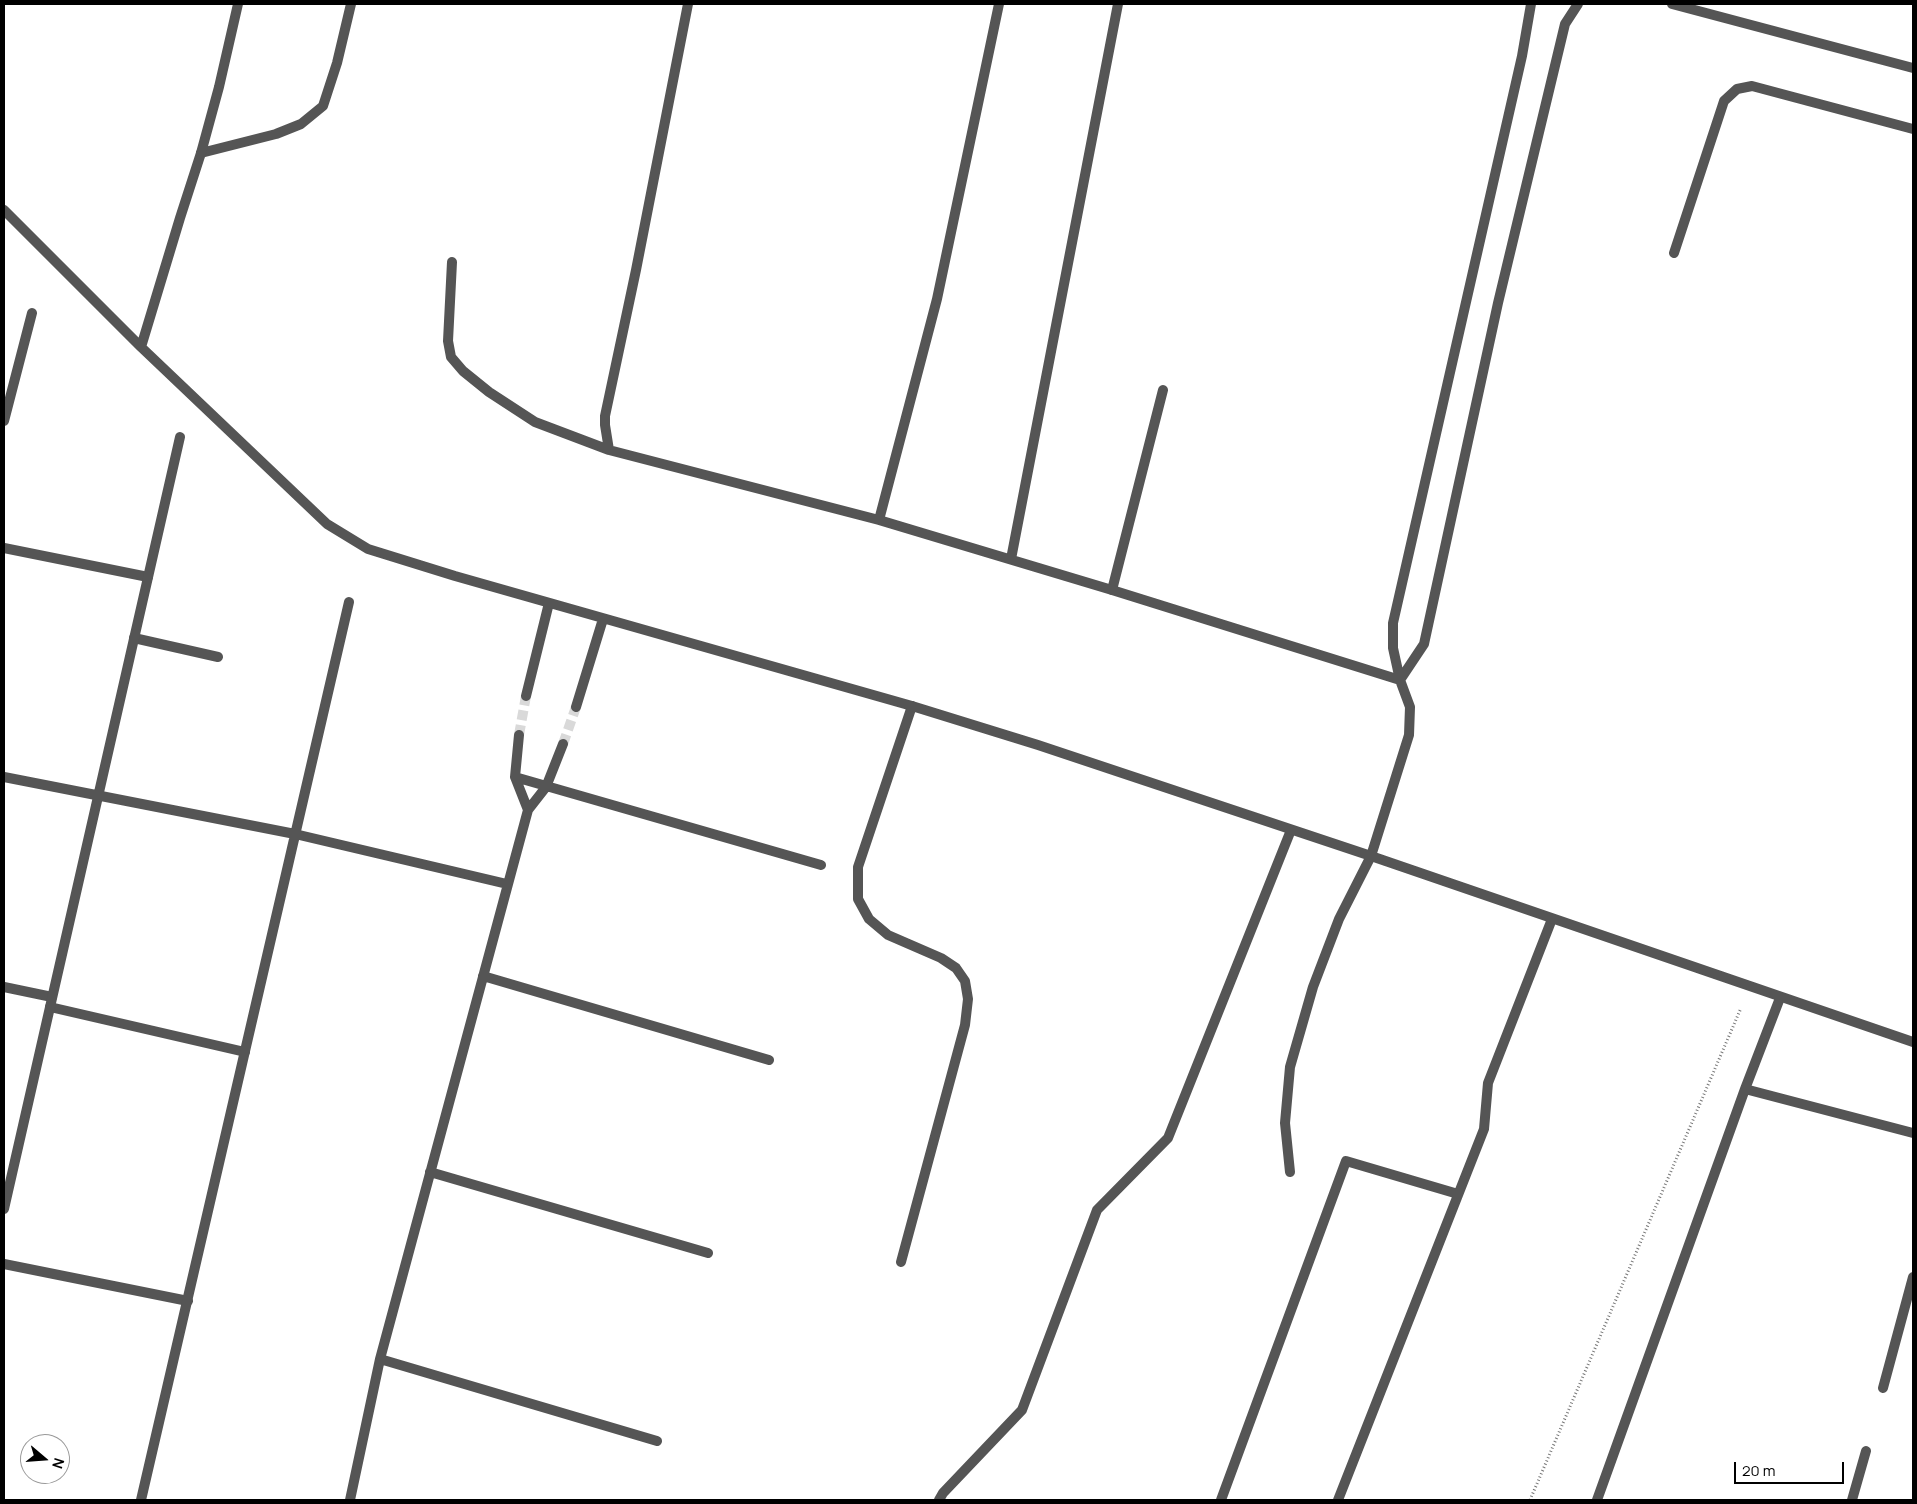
<!DOCTYPE html>
<html>
<head>
<meta charset="utf-8">
<style>
  body { margin:0 }
  #map { position:relative; width:1917px; height:1504px; overflow:hidden; background:#fff; font-family:Manrope,sans-serif }
  canvas { display:block }
  .frame { position:absolute; inset:0; border:5px solid #000; pointer-events:none }
  .north { position:absolute; left:20px; top:1434px; width:50px; height:50px; box-sizing:border-box; background:#fff; border:1px solid #999; border-radius:50%; rotate:108deg; font-size:14px; font-weight:700; line-height:20px; text-align:center; color:#000 }
  .north::after { content:''; display:block; margin:auto; width:18px; height:22px; background:#000; clip-path:polygon(50% 0,100% 100%,50% 72%,0 100%) }
  .scale { position:absolute; left:1734px; top:1462px; width:110px; height:22px; box-sizing:border-box; border:2px solid #000; border-top:0; padding-left:6px; font-size:15px; line-height:18px; white-space:nowrap; color:#000; -webkit-text-stroke:4px #fff; paint-order:stroke }
</style>
</head>
<body>
<div id="map">
<canvas width="1917" height="1504"></canvas>
<div class="frame"></div>
<div class="north">N</div>
<div class="scale">20 m</div>
</div>
<script>
const ctx = document.querySelector('canvas').getContext('2d');
ctx.lineJoin = 'round';
const shape = rows => new Path2D(rows.map(r => 'M' + r).join(''));
function trace(path, color, width, dash) { ctx.strokeStyle = color; ctx.lineWidth = width; ctx.lineCap = dash ? 'butt' : 'round'; ctx.setLineDash(dash || []); ctx.stroke(path); }
const minorTunnel = shape([
  [519,735,526,696],
  [563,744,576,707]
]);
const path = shape([
  [1530,1500,1741,1008]
]);
const service = shape([
  [201,153,276,134,301,124,323,106,337,63,351,4],
  [1674,253,1724,101,1737,89,1752,86,1913,129],
  [4,548,148,577],
  [1112,590,1163,390],
  [134,638,218,657],
  [4,987,52,997],
  [50,1007,245,1052],
  [1745,1089,1913,1133],
  [1290,1172,1285,1123,1290,1067,1313,987,1339,919,1371,856],
  [901,1262,965,1025,968,999,965,981,956,968,941,958,888,935,869,919,858,899,858,867,912,706],
  [4,1264,188,1301],
  [1883,1388,1913,1277],
  [939,1500,943,1493,1022,1410,1097,1210,1168,1138,1291,830],
  [1221,1500,1346,1161,1458,1194],
  [1338,1500,1484,1129,1488,1083,1552,919],
  [1597,1500,1745,1089,1780,998],
  [1852,1500,1866,1451]
]);
const minor = shape([
  [1672,4,1913,68],
  [4,210,141,347,327,524,368,549,455,576,912,706,1038,745,1371,856,1913,1042],
  [452,262,448,341,451,357,463,371,489,392,535,422,609,450,879,520,1112,590,1400,680,1424,644,1498,303,1565,24,1578,4],
  [141,347,180,218,201,153,219,87,238,4],
  [4,421,32,313],
  [609,450,605,425,605,416,636,270,688,4],
  [879,520,937,299,999,4],
  [1011,559,1118,4],
  [526,696,549,603],
  [576,707,603,619],
  [519,735,515,777,528,810,546,787,563,744],
  [4,777,295,834,507,884],
  [515,777,821,865],
  [1371,856,1409,735,1410,707,1400,680,1393,648,1393,623,1522,56,1531,4],
  [483,976,769,1060],
  [430,1172,708,1253],
  [4,1209,180,437],
  [380,1359,657,1441],
  [141,1500,349,602],
  [350,1500,380,1359,528,810]
]);
trace(minorTunnel, '#d9d9d9', 10, [10, 5]);
trace(path, '#777', 3, [1, 2.5]);
trace(service, '#555', 10);
trace(minor, '#555', 10);
</script>
</body>
</html>
